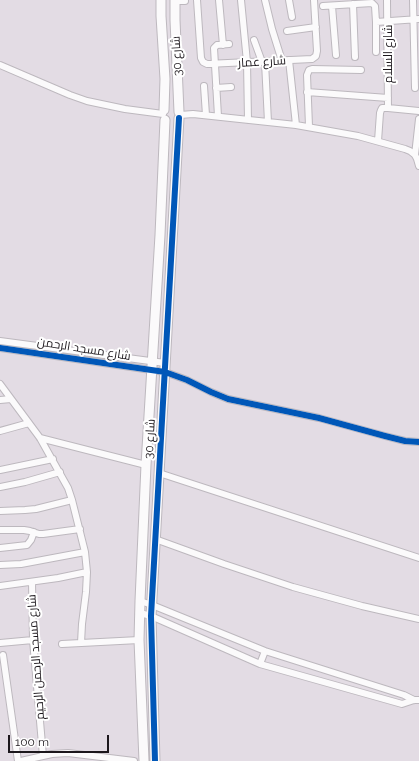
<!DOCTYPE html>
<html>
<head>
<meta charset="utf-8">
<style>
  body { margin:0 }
  #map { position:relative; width:419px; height:761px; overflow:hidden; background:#e3dce4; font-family:Raleway,sans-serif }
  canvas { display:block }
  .scale { position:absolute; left:8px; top:735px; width:101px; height:18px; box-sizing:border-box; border:2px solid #1c171c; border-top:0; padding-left:5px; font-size:12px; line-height:14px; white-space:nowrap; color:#1c171c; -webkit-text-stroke:3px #fff; paint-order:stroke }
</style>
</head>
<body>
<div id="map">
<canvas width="419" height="761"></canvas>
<div class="scale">100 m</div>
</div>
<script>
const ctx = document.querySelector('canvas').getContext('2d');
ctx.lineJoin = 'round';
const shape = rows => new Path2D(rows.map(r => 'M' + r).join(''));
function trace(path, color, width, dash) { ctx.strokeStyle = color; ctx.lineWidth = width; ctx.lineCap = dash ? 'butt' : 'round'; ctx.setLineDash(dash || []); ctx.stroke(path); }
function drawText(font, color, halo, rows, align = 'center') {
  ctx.font = font + ' Raleway,Cairo,sans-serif'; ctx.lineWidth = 4; ctx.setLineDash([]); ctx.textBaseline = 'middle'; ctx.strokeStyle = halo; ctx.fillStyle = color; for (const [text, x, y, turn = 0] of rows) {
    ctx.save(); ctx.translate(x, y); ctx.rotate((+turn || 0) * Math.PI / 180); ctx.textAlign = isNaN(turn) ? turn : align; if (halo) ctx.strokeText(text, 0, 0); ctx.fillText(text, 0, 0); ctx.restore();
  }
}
const street = shape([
  [197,0,201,58,203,62,207,64,312,59,316,56,317,51,314,0],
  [219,0,223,45],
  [241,0,247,62,248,120],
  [265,0,272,29,282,61],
  [289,0,292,17],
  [387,0,388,108],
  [413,0,415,88],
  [175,1,185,1],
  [353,4,355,57],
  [323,6,372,3,375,6,376,22,419,19],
  [332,6,336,55],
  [376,22,376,52],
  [287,31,316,27],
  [254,40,262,62],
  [289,60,296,125],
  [265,62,268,122],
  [0,65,70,95,87,101,125,109,163,114],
  [204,86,206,115],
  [216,88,231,87],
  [307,92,388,98],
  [180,115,193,114,296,125,358,136,405,149,410,151,415,155,417,159,419,166],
  [218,116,214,48,217,45,229,44],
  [309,126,307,75,309,70,312,69,361,70],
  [378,141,380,113,381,110,382,108,388,108,419,111],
  [415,155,419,119],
  [0,341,165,363],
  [0,348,165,372,187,380,211,392,228,399,319,418,385,436,405,441,419,442],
  [0,384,40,438,68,488,72,500,85,552,87,572,86,592,82,624,81,643],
  [0,400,11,399],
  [0,431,29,423],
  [40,438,146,465],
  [0,470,53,459],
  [159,473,419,558],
  [0,487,25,482,60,472],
  [0,511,25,510,36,509,72,500],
  [0,530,24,530,30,531,39,534,43,534,80,529],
  [155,539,224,564,293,587,362,606,419,619],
  [0,548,27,545,31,540,34,532],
  [0,565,21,564,85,552],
  [32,582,33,640,43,756],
  [0,586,58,578,87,572],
  [140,601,152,605,265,651,404,695,414,700],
  [140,613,151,616,260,664,402,704,414,700,419,700],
  [0,643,33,640],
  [62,644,139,640],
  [3,655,18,761],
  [260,664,265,651],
  [21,761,52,754,68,753,134,761]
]);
const secondary = shape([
  [161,0,161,16,165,79,164,110],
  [175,0,175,20,179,112],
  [144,761,139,640,140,601,146,465,160,235,165,120],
  [155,761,151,616,179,118]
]);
const cycleway = shape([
  [0,348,165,372,187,380,211,392,228,399,319,418,385,436,405,441,419,442],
  [155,761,151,616,179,118]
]);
const streetNames = [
  ["شارع السلام",388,54,-90],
  ["شارع 30",177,56,-93],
  ["شارع عمار",262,62,-3],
  ["شارع مسجد الرحمن",84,349,9],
  ["شارع 30",150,439,-87],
  ["شارع مسجد الرحمن الرحيم",36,657,-94]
];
trace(street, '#bdb8be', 8);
trace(secondary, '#bdb8be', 11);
trace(street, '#fbfafb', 6);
trace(secondary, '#fbfafb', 9);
trace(cycleway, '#0057b8', 6);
drawText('12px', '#1c171c', '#fff', streetNames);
</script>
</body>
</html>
